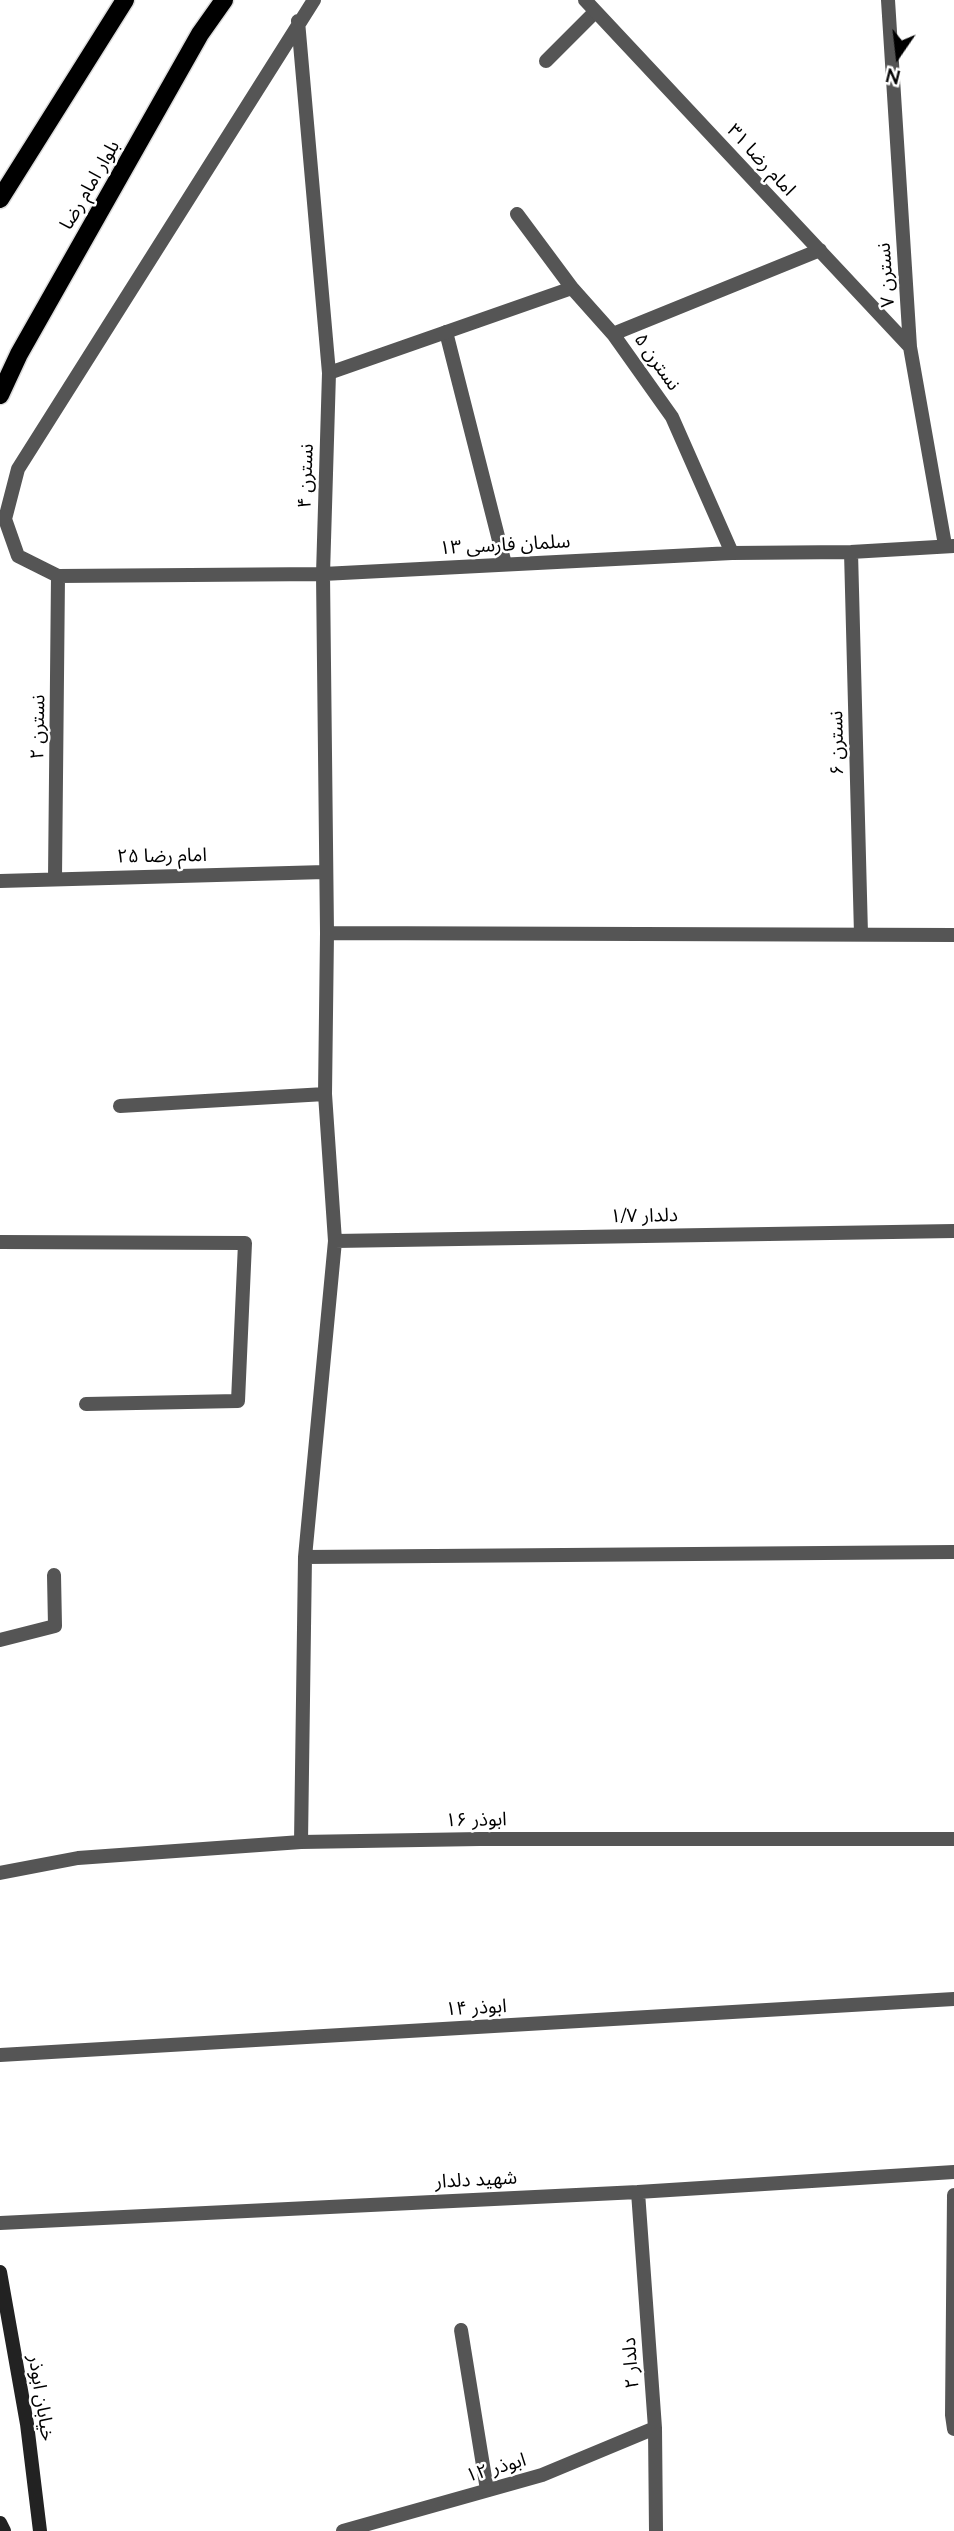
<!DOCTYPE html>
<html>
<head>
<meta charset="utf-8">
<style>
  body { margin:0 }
  #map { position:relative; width:954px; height:2531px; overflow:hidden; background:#fff; font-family:Mulish,sans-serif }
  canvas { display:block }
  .north { position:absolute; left:863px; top:21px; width:70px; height:70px; -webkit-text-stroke:5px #fff; paint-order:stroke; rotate:194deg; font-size:19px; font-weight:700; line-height:28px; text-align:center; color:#000 }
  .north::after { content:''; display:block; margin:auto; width:24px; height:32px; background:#000; clip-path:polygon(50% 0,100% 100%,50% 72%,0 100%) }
</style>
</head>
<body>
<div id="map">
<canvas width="954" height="2531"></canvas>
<div class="north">N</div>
</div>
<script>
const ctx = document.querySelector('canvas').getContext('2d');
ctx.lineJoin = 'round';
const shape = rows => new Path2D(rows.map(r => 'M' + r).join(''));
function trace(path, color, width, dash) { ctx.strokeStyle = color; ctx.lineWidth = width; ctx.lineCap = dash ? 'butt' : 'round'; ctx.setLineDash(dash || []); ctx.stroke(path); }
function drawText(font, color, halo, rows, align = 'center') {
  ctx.font = font + ' Mulish,"Noto Sans Arabic",sans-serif'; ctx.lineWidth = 5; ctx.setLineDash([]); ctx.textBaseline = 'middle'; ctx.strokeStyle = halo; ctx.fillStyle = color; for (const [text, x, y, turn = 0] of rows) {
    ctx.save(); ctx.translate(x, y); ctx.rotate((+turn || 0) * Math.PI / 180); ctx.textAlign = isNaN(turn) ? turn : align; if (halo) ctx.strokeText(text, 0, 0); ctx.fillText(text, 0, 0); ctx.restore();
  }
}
const service = shape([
  [546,61,595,12],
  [446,332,505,564],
  [461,2330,487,2490]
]);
const minor = shape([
  [314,0,18,469,5,519,18,556,58,576,323,574,732,553,851,552,954,546],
  [585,0,910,347],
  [888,0,910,347,945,545],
  [298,21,329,373,323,574,327,933,325,1094,335,1241,305,1557,301,1842],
  [517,214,572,288,613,334,672,417,732,553],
  [613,334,820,250],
  [329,373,572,288],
  [851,552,861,934],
  [55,878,58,576],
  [0,881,325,872],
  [327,933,954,935],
  [120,1106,325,1094],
  [335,1241,954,1231],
  [0,1242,245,1243,238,1401,86,1404],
  [305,1557,954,1552],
  [0,1640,55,1626,54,1575],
  [0,1873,78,1858,301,1842,480,1839,954,1839],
  [0,2055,954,1999],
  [638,2192,655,2428,656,2531],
  [954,2195,952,2415,954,2429],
  [0,2223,638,2192,954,2172],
  [343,2531,542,2475,655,2428]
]);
const secondary = shape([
  [0,2272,27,2424,40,2531],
  [0,2523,4,2531]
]);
const primary = shape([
  [0,199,125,0],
  [0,395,19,354,200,34,224,0]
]);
const streetNames = [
  ["امام رضا ۳۱",761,160,47],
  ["بلوار امام رضا",90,185,-60],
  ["نسترن ۷",886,275,-94],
  ["نسترن ۵",657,362,55],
  ["نسترن ۴",306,476,-88],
  ["۱۳ سلمان فارسی",505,545,-3],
  ["نسترن ۲",38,727,-89],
  ["نسترن ۶",837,743,-91],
  ["امام رضا ۲۵",162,856,-1],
  ["دلدار ۱/۷",644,1216,-1],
  ["ابوذر ۱۶",476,1820,-1],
  ["ابوذر ۱۴",476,2008,-3],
  ["شهید دلدار",476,2180,-3],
  ["دلدار ۲",631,2363,-94],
  ["خیابان ابوذر",41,2398,81],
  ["ابوذر ۱۲",496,2468,-16]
];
trace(primary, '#dbdbdb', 21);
trace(service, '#555', 14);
trace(minor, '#555', 14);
trace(secondary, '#222', 14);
trace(primary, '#000', 18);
drawText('19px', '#000', '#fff', streetNames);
</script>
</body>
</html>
